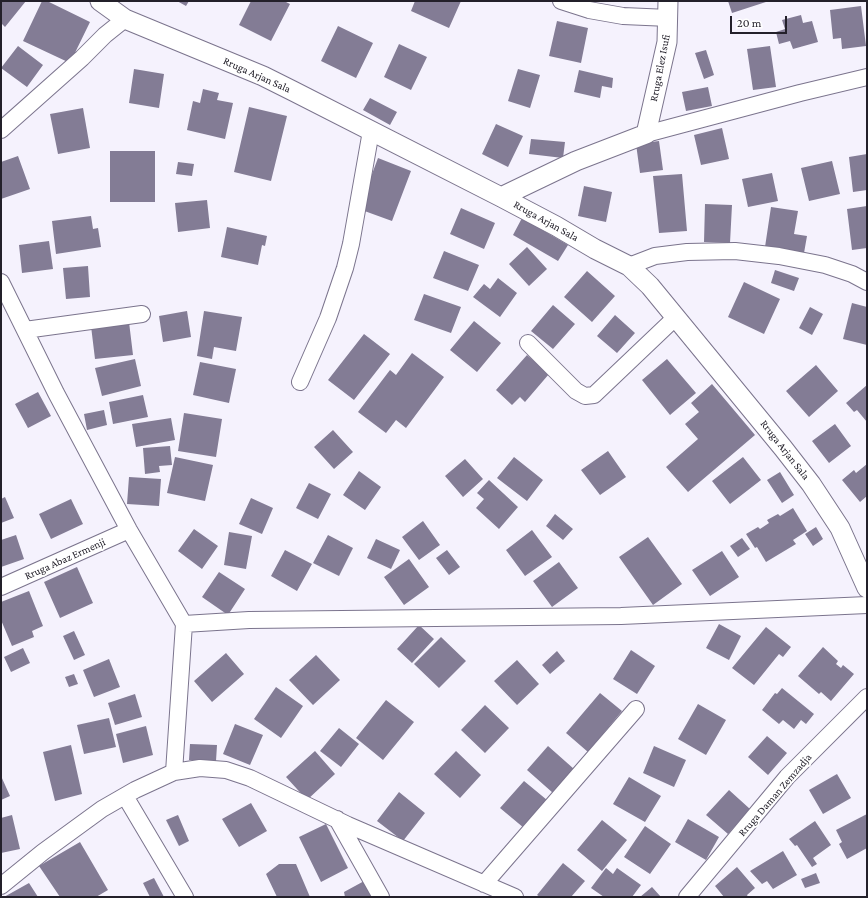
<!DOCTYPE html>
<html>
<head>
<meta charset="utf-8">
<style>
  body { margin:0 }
  #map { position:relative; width:868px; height:898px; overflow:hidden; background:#f5f2fd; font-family:"Crimson Pro",serif }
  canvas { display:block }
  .frame { position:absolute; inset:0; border:2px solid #23202a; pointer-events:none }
  .scale { position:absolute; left:730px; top:16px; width:57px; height:18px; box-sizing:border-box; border:2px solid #23202a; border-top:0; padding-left:5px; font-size:12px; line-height:14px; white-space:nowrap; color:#23202a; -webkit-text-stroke:3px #fff; paint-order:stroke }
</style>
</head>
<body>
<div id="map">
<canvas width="868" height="898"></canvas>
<div class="frame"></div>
<div class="scale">20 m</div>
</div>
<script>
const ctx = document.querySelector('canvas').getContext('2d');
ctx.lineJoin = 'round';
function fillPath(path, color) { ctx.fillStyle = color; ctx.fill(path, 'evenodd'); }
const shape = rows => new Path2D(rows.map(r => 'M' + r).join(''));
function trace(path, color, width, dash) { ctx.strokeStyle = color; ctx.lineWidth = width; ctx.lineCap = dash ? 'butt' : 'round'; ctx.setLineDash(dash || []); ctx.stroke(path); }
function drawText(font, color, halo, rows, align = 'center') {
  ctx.font = font + ' "Crimson Pro",serif'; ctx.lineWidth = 4; ctx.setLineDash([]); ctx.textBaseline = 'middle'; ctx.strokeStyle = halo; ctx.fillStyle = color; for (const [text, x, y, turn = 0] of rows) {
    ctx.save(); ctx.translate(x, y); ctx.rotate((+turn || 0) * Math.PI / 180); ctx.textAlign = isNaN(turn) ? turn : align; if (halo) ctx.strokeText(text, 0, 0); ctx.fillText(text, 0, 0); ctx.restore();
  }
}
const building = shape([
  [1,1,26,1,5,27,1,23],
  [42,1,47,1,90,22,70,63,23,41],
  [177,1,189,1,186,6],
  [251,1,284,1,290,4,271,41,239,25],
  [415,1,461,1,449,28,411,11],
  [728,1,769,1,732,13],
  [861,6,866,46,842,49,841,38,833,39,830,10],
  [801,15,803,23,812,21,818,42,793,49,790,41,779,44,776,32,785,29,782,20],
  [557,21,588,28,581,63,549,56],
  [338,26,373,43,356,78,321,61],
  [399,44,427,57,411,90,384,77],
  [18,46,43,65,27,87,1,68],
  [770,46,776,87,753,90,747,49],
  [706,50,714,75,704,79,695,53],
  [134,69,164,74,159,108,129,103],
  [518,69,540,75,530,108,508,101],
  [579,70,613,78,612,88,602,86,600,98,574,92],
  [708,87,712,106,686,111,682,92],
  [203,89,219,93,217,100,233,103,225,139,187,130,193,101,200,103],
  [370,98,397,112,390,125,363,110],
  [249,107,287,116,271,181,234,172],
  [83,108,90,148,58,154,50,114],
  [496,124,523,136,508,167,482,154],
  [722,128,729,159,701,165,694,135],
  [531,139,565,142,563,158,529,154],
  [659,141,663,170,640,173,636,144],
  [110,151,155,151,155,202,110,202],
  [867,154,867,190,853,192,849,157],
  [18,156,30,189,1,199,1,162],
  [378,158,411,171,392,221,359,209],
  [832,161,840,194,809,201,801,168],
  [178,162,194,164,192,176,176,174],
  [772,173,778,201,748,207,742,179],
  [682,174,687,231,659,233,653,176],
  [584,186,612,192,606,222,578,216],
  [207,200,210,228,178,232,175,203],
  [705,204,732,205,730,243,704,242],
  [867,206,867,248,852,250,847,209],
  [771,207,798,211,794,234,807,236,804,253,765,247],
  [461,208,495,223,484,249,450,234],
  [91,216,93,229,98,228,101,247,56,254,52,221],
  [522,218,568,245,558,261,513,235],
  [227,227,267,236,265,246,262,245,258,265,221,257],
  [49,241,53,269,22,273,19,245],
  [527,247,547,269,529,286,509,264],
  [444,251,479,265,468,291,433,278],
  [88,266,90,297,66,299,63,268],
  [775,270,799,278,794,291,771,283],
  [587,271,615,296,592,322,564,297],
  [498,278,517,293,500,317,473,297,484,284,490,289],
  [744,282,780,299,764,334,728,317],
  [424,294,461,307,451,333,414,320],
  [852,303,867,307,867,345,843,339],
  [553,305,575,324,553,349,531,331],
  [810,307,823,314,812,335,799,328],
  [187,311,191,337,163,342,159,316],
  [204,311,242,317,236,351,214,347,212,359,197,356],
  [615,315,635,333,617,353,597,336],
  [474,321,501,343,477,372,450,350],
  [129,322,133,355,95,359,91,326],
  [364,334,390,354,354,400,328,380],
  [412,353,444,377,406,428,396,420,386,433,358,412,390,370,396,375],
  [527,355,549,374,525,402,520,397,512,405,496,390],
  [135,359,141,386,102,396,95,368],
  [667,359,696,393,670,415,642,380],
  [200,362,236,369,229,403,193,395],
  [816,365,838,391,809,417,786,391],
  [712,384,755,435,688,492,666,467,698,439,685,424,699,412,691,403],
  [867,385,867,422,857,410,854,412,846,403],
  [38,392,51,416,28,428,15,404],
  [143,395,148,417,113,424,109,402],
  [104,410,107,425,87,430,84,414],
  [184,413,222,419,216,457,178,451],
  [171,418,175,440,136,447,132,424],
  [835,424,851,446,829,463,812,441],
  [333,430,353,452,334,469,314,447],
  [170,446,172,465,159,466,160,472,145,474,143,448],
  [608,451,626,477,600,495,581,470],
  [175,457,213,465,205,501,167,493],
  [514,457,543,480,527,501,497,478],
  [743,457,761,480,730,504,712,481],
  [465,459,483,479,463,497,445,476],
  [867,464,867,496,860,502,842,480,854,470,856,473],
  [359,471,381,487,365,510,343,495],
  [780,472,794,495,782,503,767,480],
  [129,477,161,479,159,506,127,504],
  [489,480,518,507,499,529,476,508,484,499,477,493],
  [309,483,331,494,318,519,296,508],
  [5,497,14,518,1,523,1,499],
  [251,498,273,508,262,534,239,524],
  [71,499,83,524,51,539,39,514],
  [793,508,807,531,793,540,796,544,766,562,757,547,755,548,746,534,758,527,760,529,769,523,767,520,778,514,780,516],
  [555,514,573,529,563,540,546,526],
  [423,521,440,545,419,560,402,537],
  [816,527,823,539,813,546,805,534],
  [194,529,218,546,202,569,178,551],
  [532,530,552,557,525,576,506,550],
  [229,532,252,536,246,569,224,565],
  [16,535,24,559,1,567,1,540],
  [328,535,353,548,339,576,313,563],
  [648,537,682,584,653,605,619,557],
  [742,538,750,549,738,557,730,546],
  [376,539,400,550,391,569,367,558],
  [285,550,312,564,297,591,271,576],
  [447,550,460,567,449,575,436,558],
  [722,551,739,577,710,596,692,570],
  [409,559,429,587,404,605,384,577],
  [559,562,578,588,552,607,533,581],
  [77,567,93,603,60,618,44,582],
  [219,572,245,589,228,615,202,597],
  [29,591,43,626,32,631,34,637,12,646,1,620,1,602],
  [719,624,741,636,729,660,706,648],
  [419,625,434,639,412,663,397,649],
  [766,627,791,647,783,657,779,654,754,685,732,668],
  [74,631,85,655,74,660,63,636],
  [441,637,466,661,439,688,414,664],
  [823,647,838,661,836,664,841,668,843,665,854,674,831,701,821,692,819,694,798,676],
  [23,648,30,663,11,672,4,657],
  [631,650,655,666,637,694,613,679],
  [557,651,565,661,550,674,542,665],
  [226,653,244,674,212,702,194,681],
  [316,655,340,680,313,705,289,680],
  [109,659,120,687,94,697,83,670],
  [517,660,539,684,517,705,494,681],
  [74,674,78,684,69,687,65,677],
  [276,687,303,706,281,738,254,719],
  [782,688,814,714,806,724,801,720,794,729,783,720,779,724,762,710,775,693,777,694],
  [600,693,622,711,588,752,566,733],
  [135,694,142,717,115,725,108,703],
  [386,700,414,722,383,760,356,738],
  [698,704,726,720,706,755,678,739],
  [485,705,509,728,485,753,461,730],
  [109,718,116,747,84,754,77,725],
  [235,724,263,735,250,765,223,754],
  [146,726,153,755,123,763,116,734],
  [339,728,359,744,341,767,320,751],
  [767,736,787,753,768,775,748,757],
  [190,744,217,745,216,761,189,760],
  [71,745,82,794,55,801,43,752],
  [548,746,574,769,553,793,527,770],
  [654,746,686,760,674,787,643,773],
  [315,751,335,774,307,800,286,777],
  [456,751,481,775,460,798,434,774],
  [837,774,851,798,823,814,809,790],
  [1,776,10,796,1,800],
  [629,777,661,796,645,822,613,804],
  [524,781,547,800,524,828,500,808],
  [729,790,750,809,728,834,706,815],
  [399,792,425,813,403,841,377,821],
  [251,803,267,831,239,847,222,819],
  [867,814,867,848,847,859,839,844,842,842,836,830],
  [12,815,20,849,1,853,1,818],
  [178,815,189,841,179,846,166,820],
  [688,819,719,837,706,860,675,842],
  [602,820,627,840,602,871,577,850],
  [815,821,831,845,813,858,817,864,812,867,797,845,795,846,789,839],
  [326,824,348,868,321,882,299,837],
  [645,826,671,844,650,874,624,857],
  [80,842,108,890,96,897,60,897,39,866],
  [783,851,797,875,773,889,767,881,762,884,750,871],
  [563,863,585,881,571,897,540,897,537,895],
  [279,864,296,864,310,897,277,897,266,874],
  [737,867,755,888,747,895,748,897,724,897,715,886],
  [606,868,613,874,617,868,641,885,632,897,604,897,591,888],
  [816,873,820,883,805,888,801,879],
  [154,878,164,897,150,897,143,883],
  [366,880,376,897,345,897,344,892],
  [29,883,38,897,4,897],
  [652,887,661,897,640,897]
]);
const minor = shape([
  [561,1,589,10,623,16,669,18],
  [1,130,82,58,105,35,125,19],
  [646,134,800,93,867,77],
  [629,266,655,256,687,252,735,251,779,256,825,265,852,274,867,282],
  [1,282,56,393,129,530,184,624,174,772],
  [25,330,142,314],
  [528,343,576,391,585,396,594,395,676,317],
  [300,382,328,318,345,268,351,244,371,131],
  [1,587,129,530],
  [184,624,249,620,621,616,867,605],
  [125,796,185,897],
  [337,819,381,897],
  [484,884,636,709],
  [1,886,43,852,102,809,135,790,174,772,200,768,226,770,250,778,348,825,515,897],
  [687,897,787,777,867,697]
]);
const tertiary = shape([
  [100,1,125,19,263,76,293,91,501,197,556,226,595,249,629,266,650,286,783,448,811,484,840,528,867,588],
  [501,197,576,161,646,134,667,42,668,1]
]);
const streetNames = [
  ["Rruga Elez Isufi",660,68,-79],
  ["Rruga Arjan Sala",257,75,24],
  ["Rruga Arjan Sala",546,221,29],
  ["Rruga Arjan Sala",785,450,52],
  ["Rruga Abaz Ermenji",65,559,-24],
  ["Rruga Daman Zemzadja",775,795,-49]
];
fillPath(building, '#837c95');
trace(minor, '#7b748d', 18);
trace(tertiary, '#7b748d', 21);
trace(minor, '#fff', 16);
trace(tertiary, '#fff', 19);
drawText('11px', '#23202a', '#fff', streetNames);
</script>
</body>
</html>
